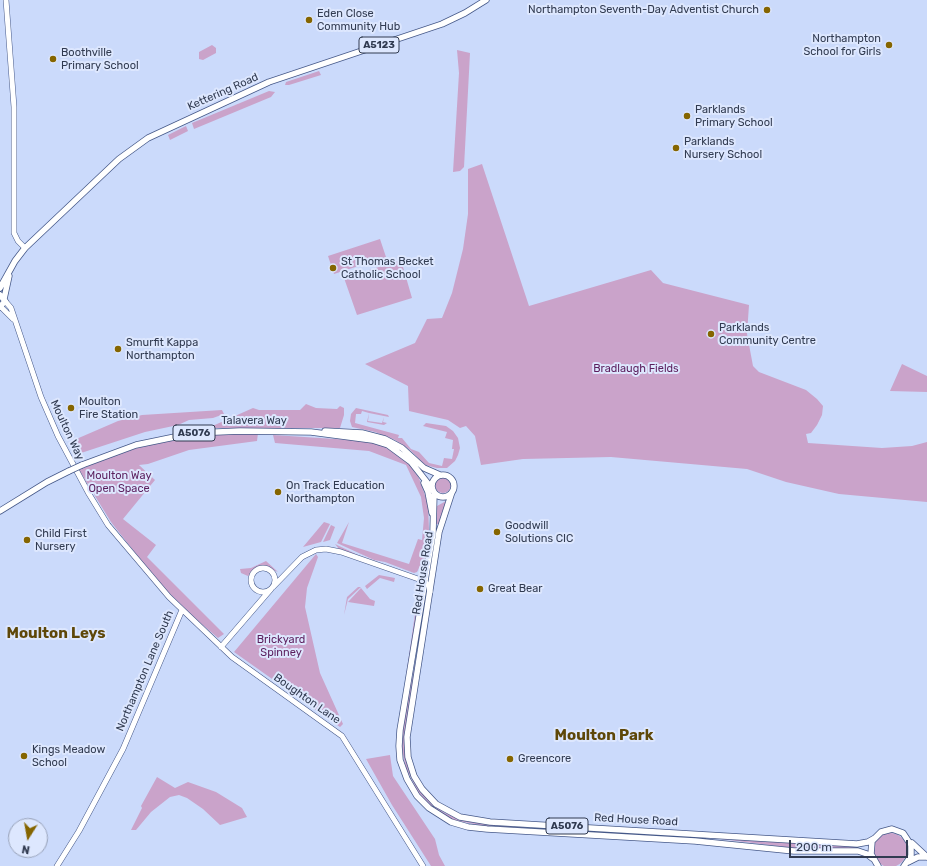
<!DOCTYPE html>
<html>
<head>
<meta charset="utf-8">
<style>
  body { margin:0 }
  #map { position:relative; width:927px; height:866px; overflow:hidden; background:#cbdafb; font-family:Rubik,sans-serif }
  canvas { display:block }
  .north { position:absolute; left:8px; top:818px; width:40px; height:40px; box-sizing:border-box; background:#dde7fe; border:1px solid #98a2b9; border-radius:50%; rotate:191deg; font-size:11px; font-weight:700; line-height:16px; text-align:center; color:#313b51 }
  .north::after { content:''; display:block; margin:auto; width:14px; height:18px; background:#856500; clip-path:polygon(50% 0,100% 100%,50% 72%,0 100%) }
  .scale { position:absolute; left:789px; top:840px; width:119px; height:18px; box-sizing:border-box; border:2px solid #313b51; border-top:0; padding-left:5px; font-size:12px; line-height:14px; white-space:nowrap; color:#313b51; -webkit-text-stroke:3px #dde7fe; paint-order:stroke }
</style>
</head>
<body>
<div id="map">
<canvas width="927" height="866"></canvas>
<div class="north">N</div>
<div class="scale">200 m</div>
</div>
<script>
const ctx = document.querySelector('canvas').getContext('2d');
ctx.lineJoin = 'round';
function fillPath(path, color) { ctx.fillStyle = color; ctx.fill(path, 'evenodd'); }
const shape = rows => new Path2D(rows.map(r => 'M' + r).join(''));
function trace(path, color, width, dash) { ctx.strokeStyle = color; ctx.lineWidth = width; ctx.lineCap = dash ? 'butt' : 'round'; ctx.setLineDash(dash || []); ctx.stroke(path); }
function drawText(font, color, halo, rows, align = 'center') {
  ctx.font = font + ' Rubik,sans-serif'; ctx.lineWidth = 4; ctx.setLineDash([]); ctx.textBaseline = 'middle'; ctx.strokeStyle = halo; ctx.fillStyle = color; for (const [text, x, y, turn = 0] of rows) {
    ctx.save(); ctx.translate(x, y); ctx.rotate((+turn || 0) * Math.PI / 180); ctx.textAlign = isNaN(turn) ? turn : align; if (halo) ctx.strokeText(text, 0, 0); ctx.fillText(text, 0, 0); ctx.restore();
  }
}
const green = shape([
  [212,45,216,48,216,53,203,60,199,59,199,52],
  [457,50,470,53,464,167,460,171,453,172,459,73],
  [319,71,321,75,289,85,285,85,286,82],
  [269,91,275,92,271,97,194,129,192,123],
  [186,126,188,131,170,140,168,135],
  [482,164,529,306,651,270,663,283,749,305,747,334,753,366,759,372,806,390,817,399,823,406,822,415,817,425,811,433,806,434,808,443,882,448,912,446,927,442,927,502,839,494,786,482,747,469,611,457,523,459,481,465,475,436,466,426,460,428,448,420,409,411,408,386,365,364,415,343,427,319,442,318,452,293,463,249,468,214,468,169],
  [380,239,386,257,334,274,328,256],
  [401,260,412,298,357,315,344,278],
  [902,364,927,376,927,392,890,391],
  [306,404,316,408,337,409,340,406,344,408,344,415,340,428,208,428,253,408,259,410,300,410],
  [356,408,388,415,389,417,369,413,368,421,382,423,384,417,383,422,387,423,384,425,367,422,369,413,362,411,361,414,356,414,355,423,399,435,398,438,402,438,411,449,419,452,429,463,442,466,444,458,452,459,454,449,452,449,453,440,445,438,447,432,423,426,426,423,446,426,453,431,458,438,460,448,458,455,455,461,447,468,437,468,425,465,410,450,395,440,375,432,352,427,350,421,351,414],
  [222,410,224,414,213,418,189,420,178,425,145,432,81,453,74,440,118,421,142,415],
  [258,433,257,441,189,450,148,464,139,465,155,480,123,519,156,545,147,557,224,634,218,638,198,621,166,590,143,563,111,522,79,470,116,454,141,447,184,437,203,435],
  [273,435,367,441,386,447,409,464,419,478,428,504,429,531,424,573,421,575,423,567,420,566,417,572,414,573,385,562,374,560,337,543,349,522,342,543,409,564,418,539,422,540,424,518,421,497,406,465,369,451,275,443],
  '435 485a8 8 0 1 1 16 0a8 8 0 1 1-16 0Z',
  [448,500,439,524,436,524,437,506],
  [324,522,330,524,321,542,303,547],
  [331,525,335,527,330,540,323,542],
  [335,544,358,555,395,568,339,549],
  [316,554,318,557,307,588,305,607,320,673,343,724,340,727,234,652],
  [266,561,278,572,264,566,257,568,248,576,241,573,240,569,251,568],
  [379,575,395,578,394,582,380,578,367,589,365,586],
  [358,587,361,587,348,599,344,615,347,597],
  [361,588,370,599,375,601,374,606,348,602],
  [416,607,418,607,414,633,401,711],
  [417,654,406,727,405,749,409,770,416,785,434,806,445,813,462,820,543,830,485,826,453,820,434,809,418,792,406,768,402,750,402,731],
  [390,755,393,776,435,839,439,855,445,866,431,866,392,805,366,759],
  [157,777,175,788,188,782,216,792,242,808,247,817,220,825,203,809,187,798,179,795,170,797,151,812,136,830,131,830,142,808,141,806],
  [561,828,664,835,663,837,556,831],
  '873 850a17 17 0 1 1 34 0a17 17 0 1 1-34 0Z',
  [704,837,856,846,855,849,802,849]
]);
const secondary = shape([
  [6,0,14,107,14,233,18,241,25,248],
  [5,301,11,308,41,397,58,436,89,494,108,525,169,597,232,657,342,736,423,866],
  [1,307,13,319],
  '251 580a12 12 0 1 1 24 0a12 12 0 1 1-24 0Z',
  [273,587,302,557,316,550,326,549,341,552,424,581,429,586,430,592],
  [221,647,271,589],
  [57,866,79,831,123,749,182,610]
]);
const primary = shape([
  [0,288,15,261,25,248,119,159,148,138,269,82,442,24,465,13,486,0],
  [0,295,5,301,0,307],
  [4,299,9,276],
  [325,431,362,433,385,439,402,448,424,468,440,475],
  [82,465,136,445,194,433,240,431,311,432,372,440,388,445,411,462,433,490],
  '432 486a11 11 0 1 1 22 0a11 11 0 1 1-22 0Z',
  [424,483,428,492,432,513],
  [452,492,439,532,407,737,408,757,414,776,422,789,436,804,460,817,490,822,857,844,868,842,875,838],
  [434,493,433,533,400,730,399,746,400,760,407,779,417,796,429,808,451,822,468,827,487,829,695,841,794,851,858,851,867,854,872,858],
  [0,511,47,482,69,471],
  [912,843,927,857],
  [908,862,918,857,927,857],
  [878,866,871,854,872,841,881,832,892,829,903,833,911,845,911,856,904,866]
]);
const primaryBridge = shape([
  [69,471,82,465]
]);
const markers = [
  [767,10,4,"#856500"],
  [309,20,4,"#856500"],
  [889,45,4,"#856500"],
  [53,59,4,"#856500"],
  [687,116,4,"#856500"],
  [676,148,4,"#856500"],
  [333,268,4,"#856500"],
  [711,334,4,"#856500"],
  [118,349,4,"#856500"],
  [71,408,4,"#856500"],
  [278,492,4,"#856500"],
  [497,532,4,"#856500"],
  [27,540,4,"#856500"],
  [480,589,4,"#856500"],
  [24,756,4,"#856500"],
  [510,759,4,"#856500"]
];
const shields = [
  [379,45,40],
  [194,433,42],
  [567,826,42]
];
const shieldNames = [
  ["A5123",379,45],
  ["A5076",194,433],
  ["A5076",567,826]
];
const poiNames = [
  ["Northampton Seventh-Day Adventist Church",759,10,"right"],
  ["Eden Close",317,14],
  ["Community Hub",317,27],
  ["Northampton",881,39,"right"],
  ["School for Girls",881,52,"right"],
  ["Boothville",61,53],
  ["Primary School",61,66],
  ["Parklands",695,110],
  ["Primary School",695,123],
  ["Parklands",684,142],
  ["Nursery School",684,155],
  ["St Thomas Becket",341,262],
  ["Catholic School",341,275],
  ["Parklands",719,328],
  ["Community Centre",719,341],
  ["Smurfit Kappa",126,343],
  ["Northampton",126,356],
  ["Moulton",79,402],
  ["Fire Station",79,415],
  ["On Track Education",286,486],
  ["Northampton",286,499],
  ["Goodwill",505,526],
  ["Solutions CIC",505,539],
  ["Child First",35,534],
  ["Nursery",35,547],
  ["Great Bear",488,589],
  ["Kings Meadow",32,750],
  ["School",32,763],
  ["Greencore",518,759]
];
const streetNames = [
  ["Kettering Road",223,92,-24],
  ["Talavera Way",254,421],
  ["Moulton Way",67,430,65],
  ["Red House Road",423,573,-81],
  ["Northampton Lane South",145,671,-67],
  ["Boughton Lane",307,699,35],
  ["Red House Road",636,820,3]
];
const parkNames = [
  ["Bradlaugh Fields",636,369],
  ["Moulton Way",119,476],
  ["Open Space",119,489],
  ["Brickyard",281,640],
  ["Spinney",281,653]
];
const districtNames = [
  ["Moulton Leys",56,634],
  ["Moulton Park",604,736]
];
fillPath(green, '#caa3ca');
trace(secondary, '#465989', 6);
trace(primary, '#465989', 7);
trace(secondary, '#fff', 5);
trace(primary, '#fff', 5.5);
trace(primaryBridge, '#465989', 7, []);
trace(primaryBridge, '#fff', 5.5);
for (const [x, y, r, color] of markers) { const dot = new Path2D(); dot.arc(x, y, r, 0, 2 * Math.PI); ctx.fillStyle = color; ctx.fill(dot); trace(dot, '#dde7fe', 1.5); }
for (const [x, y, w] of shields) { const box = new Path2D(); box.roundRect(x - w / 2, y - 8, w, 16, 3); ctx.fillStyle = '#dde7fe'; ctx.fill(box); trace(box, '#313b51', 1); }
drawText('bold 10px', '#313b51', null, shieldNames);
drawText('11px', '#313b51', '#dde7fe', poiNames, 'left');
drawText('11px', '#313b51', '#dde7fe', streetNames);
drawText('11px', '#5b1e5d', '#dde7fe', parkNames);
drawText('bold 15px', '#5e4708', '#dde7fe', districtNames);
</script>
</body>
</html>
